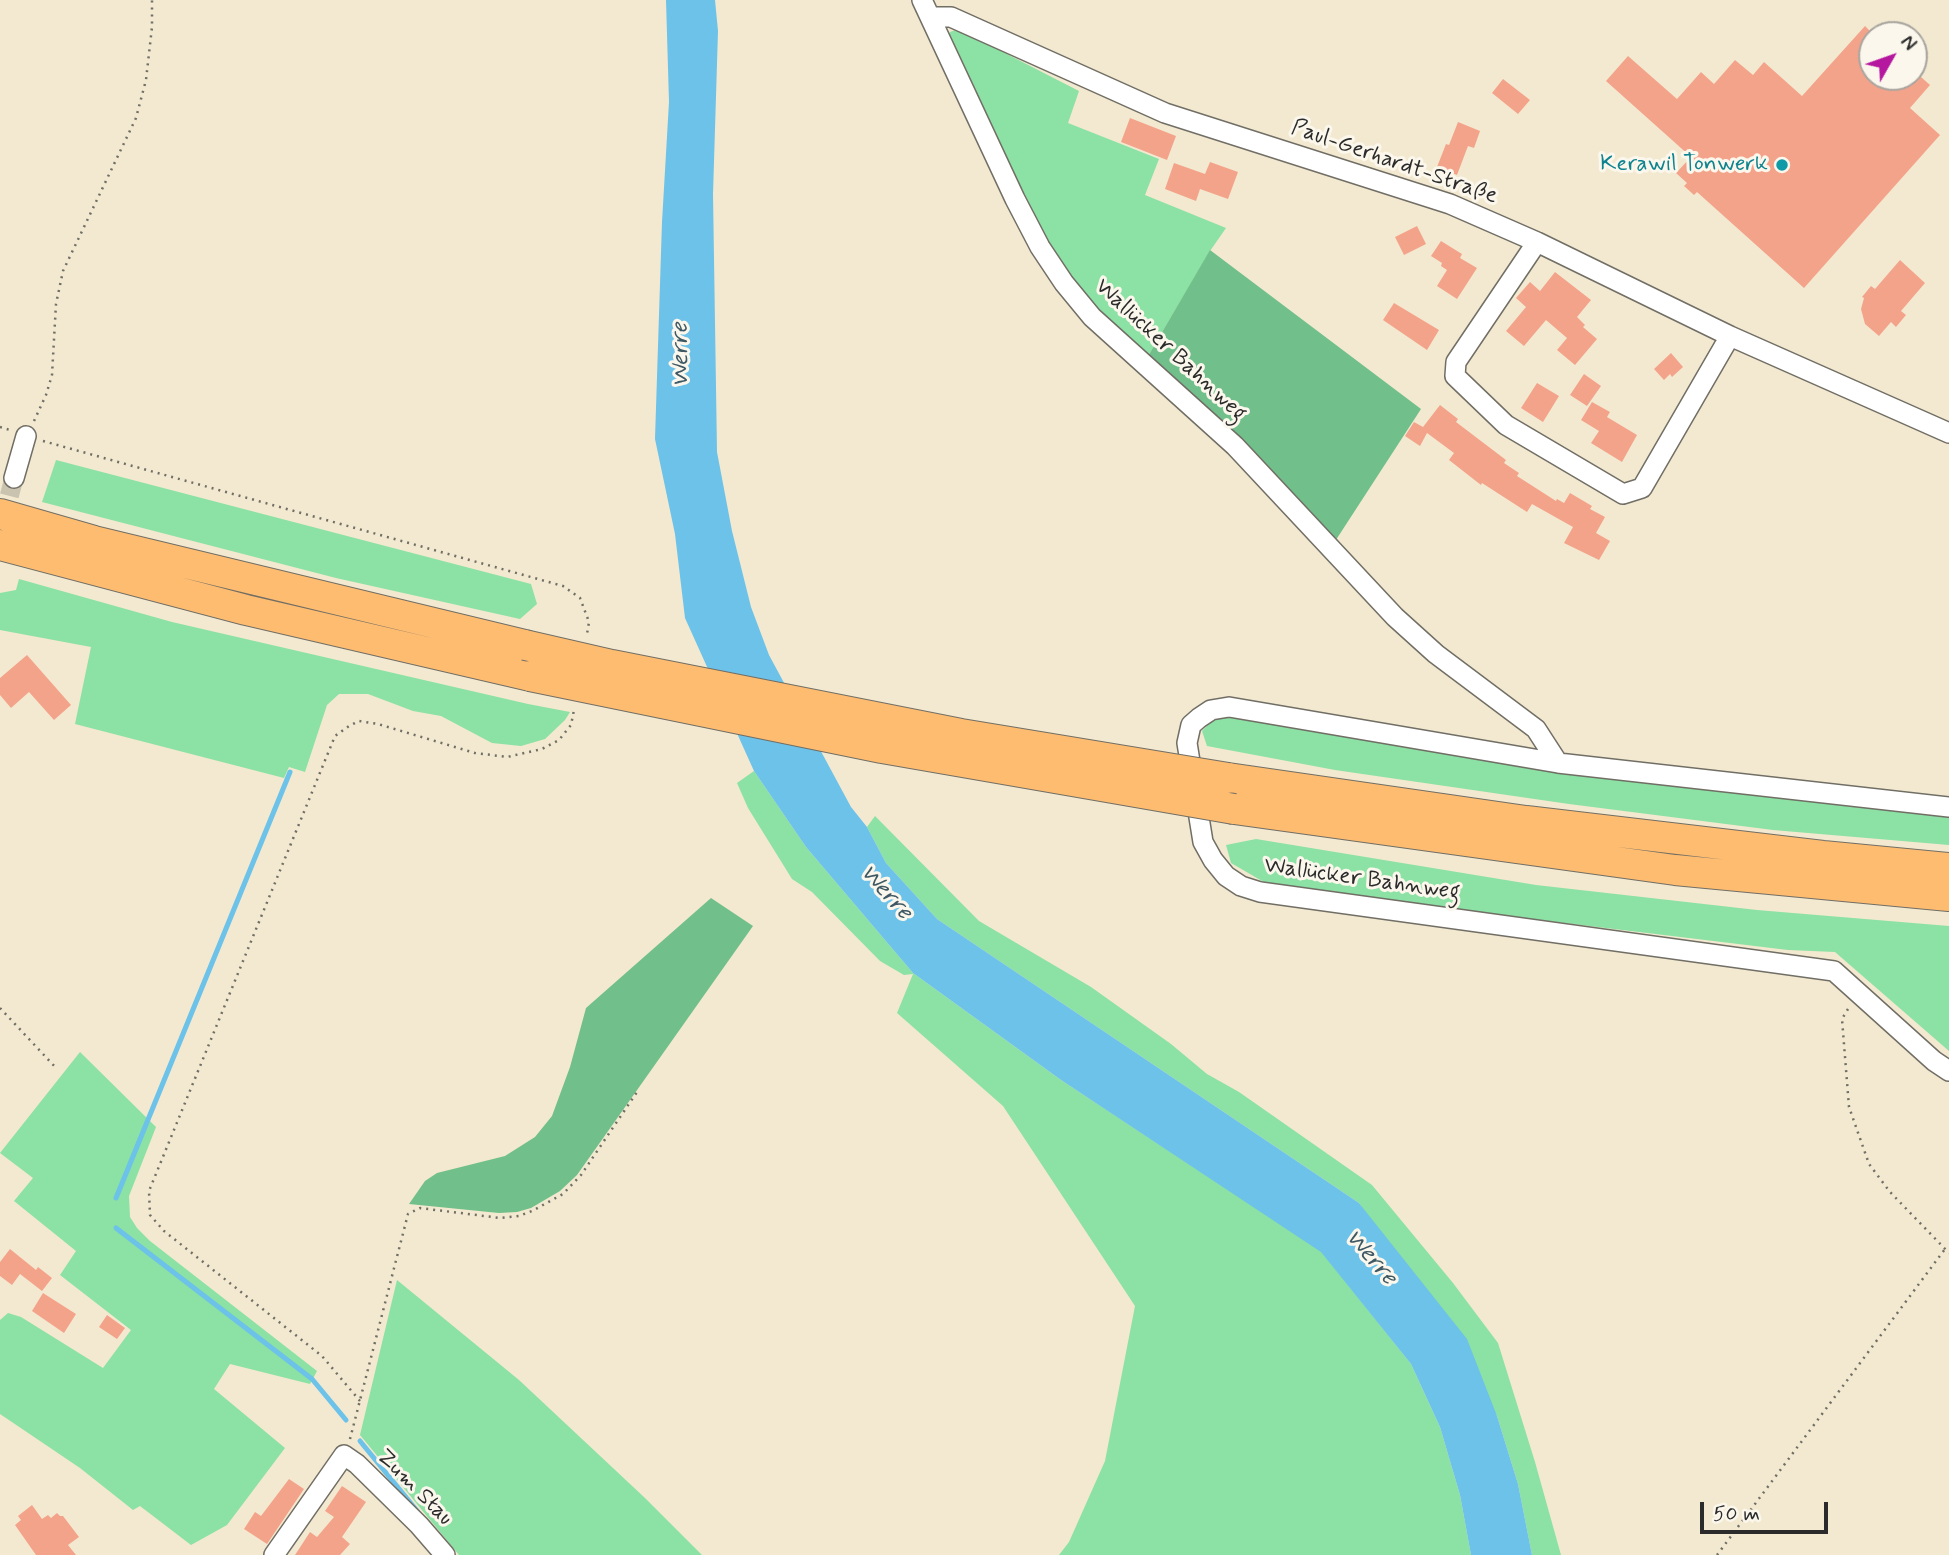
<!DOCTYPE html>
<html>
<head>
<meta charset="utf-8">
<style>
  body { margin:0 }
  #map { position:relative; width:1949px; height:1555px; overflow:hidden; background:#f2e9d0; font-family:Mynerve,sans-serif }
  canvas { display:block }
  .north { position:absolute; left:1858px; top:21px; width:70px; height:70px; box-sizing:border-box; background:#fbf7ec; border:2px solid #a8a59f; border-radius:50%; rotate:50deg; font-size:19px; font-weight:700; line-height:28px; text-align:center; color:#2b2b2b }
  .north::after { content:''; display:block; margin:auto; width:24px; height:32px; background:#b5179e; clip-path:polygon(50% 0,100% 100%,50% 72%,0 100%) }
  .scale { position:absolute; left:1700px; top:1502px; width:128px; height:32px; box-sizing:border-box; border:4px solid #2b2b2b; border-top:0; padding-left:9px; font-size:21px; line-height:24px; white-space:nowrap; color:#2b2b2b; -webkit-text-stroke:5px #fbf7ec; paint-order:stroke }
</style>
</head>
<body>
<div id="map">
<canvas width="1949" height="1555"></canvas>
<div class="north">N</div>
<div class="scale">50 m</div>
</div>
<script>
const ctx = document.querySelector('canvas').getContext('2d');
ctx.lineJoin = 'round';
function fillPath(path, color) { ctx.fillStyle = color; ctx.fill(path, 'evenodd'); }
const shape = rows => new Path2D(rows.map(r => 'M' + r).join(''));
function trace(path, color, width, dash) { ctx.strokeStyle = color; ctx.lineWidth = width; ctx.lineCap = dash ? 'butt' : 'round'; ctx.setLineDash(dash || []); ctx.stroke(path); }
function drawText(font, color, halo, rows, align = 'center') {
  ctx.font = font + ' Mynerve,sans-serif'; ctx.lineWidth = 6; ctx.setLineDash([]); ctx.textBaseline = 'middle'; ctx.strokeStyle = halo; ctx.fillStyle = color; for (const [text, x, y, turn = 0] of rows) {
    ctx.save(); ctx.translate(x, y); ctx.rotate((+turn || 0) * Math.PI / 180); ctx.textAlign = isNaN(turn) ? turn : align; if (halo) ctx.strokeText(text, 0, 0); ctx.fillText(text, 0, 0); ctx.restore();
  }
}
const green = shape([
  [958,29,1079,91,1068,123,1159,159,1145,195,1226,228,1210,251,1147,358,1097,311,1051,251,947,44,950,32],
  [56,460,531,584,537,604,520,619,336,578,42,502],
  [19,579,172,622,528,704,570,712,565,720,545,739,521,746,492,743,441,716,413,711,368,694,339,694,327,705,305,772,289,767,284,778,75,724,91,647,0,630,0,593,16,590],
  [1231,713,1949,813,1949,845,1773,830,1569,804,1335,770,1207,746,1202,731,1216,716],
  [754,771,806,847,913,973,1061,1080,1321,1251,1411,1364,1440,1427,1460,1495,1471,1555,1059,1555,1069,1542,1105,1461,1135,1306,1003,1106,897,1013,913,974,904,975,880,961,812,892,792,879,748,808,737,783],
  [875,816,979,921,1091,987,1171,1044,1207,1074,1239,1092,1372,1185,1453,1283,1498,1343,1535,1462,1561,1555,1532,1555,1518,1484,1497,1416,1359,1203,937,919,886,863,867,827],
  [1256,839,1536,885,1757,910,1949,926,1949,1051,1835,952,1788,950,1316,893,1269,885,1231,863,1226,845],
  [80,1052,156,1127,129,1196,130,1217,137,1228,150,1241,317,1371,310,1384,230,1364,214,1389,285,1448,227,1525,191,1545,140,1506,133,1510,80,1468,0,1414,0,1320,8,1313,21,1317,103,1368,131,1330,60,1275,76,1251,14,1201,33,1178,0,1153],
  [397,1280,519,1380,645,1498,702,1555,459,1555,360,1435]
]);
const forest = shape([
  [1210,250,1421,409,1332,546,1147,358],
  [711,898,753,926,577,1175,560,1191,531,1208,517,1212,499,1213,409,1204,425,1181,437,1173,505,1156,535,1137,552,1116,570,1067,586,1008]
]);
const water = shape([
  [666,0,715,0,718,31,713,194,717,452,732,531,751,607,769,655,851,807,867,827,886,863,937,919,1359,1203,1467,1339,1497,1416,1518,1484,1532,1555,1471,1555,1460,1495,1440,1427,1411,1364,1321,1252,1061,1080,913,973,806,847,754,771,685,618,675,534,655,439,662,222,669,102]
]);
const stream = shape([
  [116,1198,290,772],
  [116,1228,312,1379,346,1420],
  [360,1441,418,1512]
]);
const building = shape([
  [1865,26,1872,33,1872,77,1921,77,1930,85,1910,108,1940,135,1804,288,1697,192,1694,195,1684,186,1687,183,1676,173,1691,157,1606,81,1628,56,1677,99,1701,72,1714,84,1735,60,1753,75,1764,62,1802,96],
  [1503,79,1530,100,1518,114,1492,93],
  [1130,118,1176,136,1167,160,1121,142],
  [1458,122,1480,131,1474,148,1468,146,1457,175,1437,167,1446,144,1449,145],
  [1210,162,1238,172,1228,199,1200,189,1196,201,1165,189,1174,163,1205,174],
  [1417,226,1426,244,1404,255,1395,237],
  [1441,241,1462,254,1460,258,1477,268,1457,299,1437,286,1447,270,1441,266,1442,263,1431,256],
  [1900,260,1925,283,1901,311,1906,315,1896,327,1891,322,1879,336,1865,324,1861,309,1864,298,1862,297,1871,286,1875,289],
  [1555,272,1591,300,1577,317,1585,325,1583,327,1597,339,1575,365,1557,350,1567,338,1546,320,1524,346,1506,331,1526,307,1516,298,1530,282,1540,291],
  [1394,303,1439,330,1427,350,1383,320],
  [1671,353,1683,367,1672,377,1670,374,1664,380,1654,369],
  [1584,374,1601,386,1587,406,1570,395],
  [1537,383,1559,396,1543,422,1521,408],
  [1592,402,1610,412,1607,417,1637,435,1622,462,1591,443,1599,431,1581,420],
  [1440,405,1458,419,1456,422,1506,460,1504,463,1519,473,1517,476,1556,501,1557,499,1564,503,1570,493,1592,506,1590,509,1605,517,1596,533,1610,541,1599,560,1564,543,1573,527,1532,504,1527,512,1482,483,1481,485,1449,460,1454,453,1427,433,1420,446,1405,436,1414,422,1423,427],
  [27,655,71,705,54,720,29,692,11,708,0,695,0,678],
  [10,1249,36,1270,38,1267,52,1278,42,1291,20,1274,12,1285,0,1276,0,1262],
  [43,1293,76,1314,64,1333,32,1311],
  [107,1315,125,1328,117,1339,99,1327],
  [289,1479,304,1489,267,1544,244,1529,255,1512,261,1516],
  [342,1486,366,1502,342,1537,350,1544,340,1555,295,1555,310,1532,317,1537,334,1517,325,1511],
  [32,1505,42,1519,48,1515,51,1518,57,1513,60,1516,63,1516,79,1537,68,1545,76,1555,36,1555,15,1525,21,1520,18,1516]
]);
const minorTunnel = shape([
  [2,524,14,478]
]);
const path = shape([
  [34,421,46,395,52,375,56,304,63,271,136,118,146,80,152,27,152,0],
  [0,427,10,430],
  [43,441,563,586,580,598,589,622,587,634],
  [0,1008,57,1069],
  [1848,1009,1842,1019,1849,1107,1869,1164,1890,1192,1949,1253],
  [360,1401,322,1356,164,1231,150,1215,149,1191,335,736,349,726,359,721,378,724,475,753,507,757,542,749,559,740,571,725,574,710],
  [350,1439,408,1214,420,1208,500,1218,519,1216,532,1211,563,1194,581,1175,637,1092],
  [1717,1555,1945,1249]
]);
const minor = shape([
  [922,0,1015,199,1040,247,1064,283,1092,317,1235,446,1395,617,1436,654,1536,729,1558,763],
  [930,17,951,17,1165,113,1450,204,1537,242,1730,336,1949,433],
  [1537,242,1456,362,1455,376,1506,425,1623,494,1642,488,1730,336],
  [14,478,26,436],
  [1949,807,1558,763,1229,707,1211,710,1199,718,1191,725,1187,743,1203,842,1213,860,1226,876,1241,886,1260,892,1834,971,1934,1061,1949,1071],
  [274,1555,344,1455,357,1464,419,1525,445,1555]
]);
const highway = shape([
  [0,514,94,541,525,645],
  [0,545,246,610,530,676],
  [1228,778,1526,821,1823,856,1949,868],
  [1234,809,1675,870,1949,896]
]);
const highwayBridge = shape([
  [525,645,612,665,961,734,1228,778],
  [530,676,882,748,1234,809]
]);
const markers = [
  [1782,165,7,"#0f9aa8"]
];
const streetNames = [
  ["Paul-Gerhardt-Straße",1394,163,19],
  ["Wallücker Bahnweg",1170,351,43],
  ["Wallücker Bahnweg",1362,880,8],
  ["Zum Stau",414,1488,45]
];
const cultureNames = [
  ["Kerawil Tonwerk",1768,165]
];
const waterNames = [
  ["Werre",682,355,-91],
  ["Werre",885,893,48],
  ["Werre",1370,1258,49]
];
fillPath(green, '#8ce1a4');
fillPath(forest, '#71bf8a');
fillPath(water, '#6cc2e9');
trace(stream, '#6cc2e9', 5);
fillPath(building, '#f4a38b');
trace(minorTunnel, '#cac3af', 19, [19, 10]);
trace(minor, '#716e65', 22);
trace(highway, '#716e65', 32);
trace(path, '#716e65', 2.5, [2, 5]);
trace(minor, '#fff', 19);
trace(highway, '#febc70', 30);
trace(highwayBridge, '#716e65', 32, []);
trace(highwayBridge, '#febc70', 30);
for (const [x, y, r, color] of markers) { const dot = new Path2D(); dot.arc(x, y, r, 0, 2 * Math.PI); ctx.fillStyle = color; ctx.fill(dot); trace(dot, '#fbf7ec', 2.5); }
drawText('23px', '#2b2b2b', '#fbf7ec', streetNames);
drawText('23px', '#0d838f', '#fbf7ec', cultureNames, 'right');
drawText('italic 24px', '#3e5864', '#fbf7ec', waterNames);
</script>
</body>
</html>
